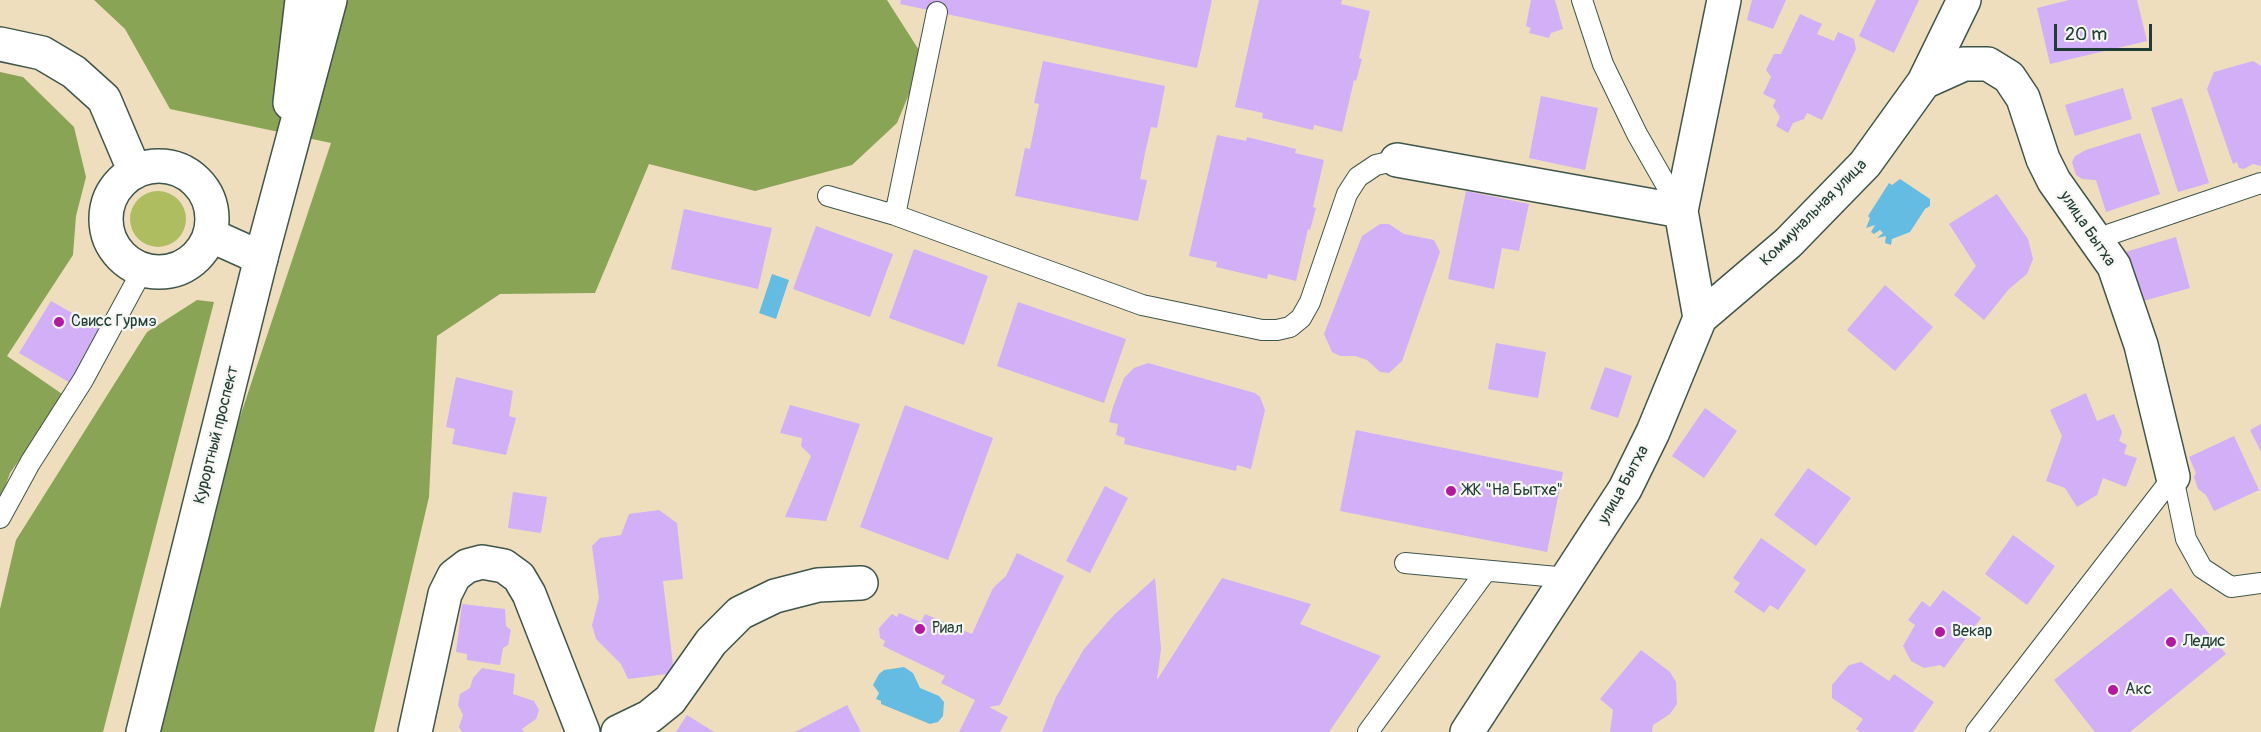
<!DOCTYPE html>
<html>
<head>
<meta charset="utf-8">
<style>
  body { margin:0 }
  #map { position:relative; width:2261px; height:732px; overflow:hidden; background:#efdebe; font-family:Pangolin,sans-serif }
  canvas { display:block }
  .scale { position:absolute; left:2054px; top:24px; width:98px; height:27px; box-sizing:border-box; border:3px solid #1f3d34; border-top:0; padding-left:8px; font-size:18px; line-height:21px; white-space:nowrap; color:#1f3d34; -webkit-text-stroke:4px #f6f6f2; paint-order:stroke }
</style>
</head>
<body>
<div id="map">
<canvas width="2261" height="732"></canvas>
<div class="scale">20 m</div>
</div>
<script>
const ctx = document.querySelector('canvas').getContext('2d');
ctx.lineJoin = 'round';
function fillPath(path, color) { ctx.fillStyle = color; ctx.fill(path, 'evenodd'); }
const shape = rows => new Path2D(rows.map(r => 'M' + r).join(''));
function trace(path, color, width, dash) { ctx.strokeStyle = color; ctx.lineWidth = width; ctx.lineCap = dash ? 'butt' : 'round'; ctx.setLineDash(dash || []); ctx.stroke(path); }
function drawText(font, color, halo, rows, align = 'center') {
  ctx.font = font + ' Pangolin,sans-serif'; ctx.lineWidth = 4.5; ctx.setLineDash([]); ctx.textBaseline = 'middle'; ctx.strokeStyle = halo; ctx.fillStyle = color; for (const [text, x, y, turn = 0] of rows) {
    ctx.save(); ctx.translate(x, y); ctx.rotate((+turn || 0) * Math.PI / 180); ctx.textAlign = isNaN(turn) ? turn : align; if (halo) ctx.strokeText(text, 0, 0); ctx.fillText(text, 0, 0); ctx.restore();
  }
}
const green = shape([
  '130 219a28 28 0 1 1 56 0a28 28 0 1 1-56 0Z'
]);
const forest = shape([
  [94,0,887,0,924,58,897,123,852,165,755,191,649,164,595,293,500,294,437,336,429,497,374,732,159,732,228,453,331,143,170,109,125,29],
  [0,72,23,77,74,127,86,177,76,216,73,255,7,356,65,396,10,473,0,501],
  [197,300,214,302,103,732,0,732,0,609,16,540,147,332]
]);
const water = shape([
  [1900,179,1930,199,1930,206,1925,209,1910,232,1892,239,1891,245,1885,243,1886,236,1877,238,1883,233,1880,230,1874,234,1871,232,1875,225,1866,228,1870,218,1868,216,1889,183,1892,185],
  [772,274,789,280,776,319,759,313],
  [904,667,913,673,920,688,939,696,944,702,943,716,938,722,930,724,881,704,881,701,876,699,879,693,873,685,879,674,884,670]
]);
const building = shape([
  [901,0,1212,0,1197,68,900,4],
  [1259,0,1342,0,1341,4,1370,11,1359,58,1362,59,1356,81,1354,80,1342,132,1314,125,1313,130,1262,118,1263,113,1235,107],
  [1531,0,1555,0,1563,29,1551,33,1549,38,1529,33,1531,28,1526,26],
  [1752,0,1786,0,1773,29,1747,20],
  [1876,0,1919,0,1894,53,1859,36],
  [2069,0,2137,0,2147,41,2050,64,2037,8],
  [1800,14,1822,24,1817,34,1834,41,1838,32,1854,39,1856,49,1822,120,1807,113,1804,119,1793,123,1788,133,1776,126,1780,117,1773,106,1776,100,1763,94,1771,77,1766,70,1774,54,1781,54],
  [1043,61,1165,86,1157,128,1151,127,1145,153,1140,179,1147,180,1138,221,1015,196,1025,148,1030,149,1039,104,1034,103],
  [2253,61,2261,66,2261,166,2253,164,2244,169,2239,168,2237,162,2233,164,2207,89,2214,72],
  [2123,88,2132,119,2075,136,2065,105],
  [1541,96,1598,108,1585,170,1529,158],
  [2182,98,2209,183,2178,192,2151,108],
  [2140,133,2160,194,2106,212,2096,180,2082,179,2076,175,2072,162,2075,156,2086,150],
  [1217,135,1246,141,1247,137,1296,149,1295,153,1324,160,1313,207,1316,208,1310,230,1308,229,1296,281,1268,274,1267,279,1216,267,1217,262,1189,256],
  [1466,191,1529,204,1519,251,1502,248,1494,289,1448,279],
  [1997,194,2028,239,2033,259,2027,274,2009,289,1984,320,1954,295,1976,266,1949,224],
  [684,209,772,228,758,289,671,269],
  [1380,224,1389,224,1404,234,1434,240,1440,252,1402,361,1389,373,1380,372,1367,360,1355,356,1340,356,1332,352,1324,334,1362,236],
  [816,226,893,254,870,317,793,289],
  [2176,237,2190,288,2136,303,2122,253],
  [914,249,988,276,964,345,889,318],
  [1885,285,1933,327,1895,371,1847,330],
  [51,301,104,331,72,384,19,353],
  [1018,302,1126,339,1104,403,997,366],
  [1496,343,1546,352,1538,398,1488,389],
  [1148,363,1255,393,1260,397,1265,410,1251,469,1237,465,1236,471,1124,444,1125,438,1116,435,1118,424,1109,422,1113,407,1124,378,1134,368],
  [1605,367,1632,376,1618,418,1590,409],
  [456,377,513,391,509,416,516,418,506,455,452,444,455,429,446,427],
  [2086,393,2097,421,2114,414,2122,432,2119,441,2127,445,2124,454,2137,458,2126,487,2103,478,2097,495,2077,507,2065,488,2046,481,2062,436,2050,410],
  [790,405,860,424,826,521,785,517,811,456,801,446,802,438,780,433],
  [905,405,993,438,948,560,860,527],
  [1705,408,1737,431,1704,478,1672,456],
  [2261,424,2261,452,2250,430],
  [1356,430,1563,472,1547,552,1340,511],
  [2234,436,2259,490,2214,511,2206,495,2198,489,2194,477,2196,473,2189,457],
  [1808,468,1851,498,1816,546,1774,515],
  [1105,486,1128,498,1090,573,1066,561],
  [513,492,547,497,541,533,508,528],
  [659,510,677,523,683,579,663,581,674,673,628,679,621,664,596,639,592,625,599,598,592,546,600,538,621,535,629,514],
  [2013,535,2055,566,2027,605,1985,574],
  [1761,538,1806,570,1778,610,1770,605,1764,613,1734,592,1740,583,1733,578],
  [1017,553,1064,576,1000,705,989,707,1008,717,1000,732,959,732,975,700,941,683,945,676,883,646,885,641,880,638,879,628,892,614,897,617,899,613,921,622,925,614,972,634,993,588,1006,576],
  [1155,578,1161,649,1157,680,1222,578,1311,604,1300,624,1381,656,1329,732,1042,732,1056,697,1084,649,1114,615],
  [2171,588,2226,654,2130,732,2095,732,2054,680],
  [1943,590,1981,618,1944,668,1940,665,1924,668,1911,661,1903,646,1915,625,1908,620,1922,601,1930,607],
  [462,604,505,609,506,626,511,630,508,645,503,648,500,665,467,660,467,654,456,652],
  [1641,650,1670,672,1676,682,1677,704,1670,714,1653,725,1652,732,1610,732,1613,710,1600,699],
  [1861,662,1889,681,1894,674,1934,702,1913,732,1860,732,1856,729,1863,719,1832,698,1832,685,1849,665],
  [482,668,515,674,513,694,534,701,539,710,536,719,522,729,524,732,462,732,459,727,463,715,458,705,460,694,470,688,473,678],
  [847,705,861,732,795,732],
  [687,715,714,732,676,732]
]);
const lane = shape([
  [1582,0,1603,64,1637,134,1681,211],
  [828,196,895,215,1142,305,1262,330,1277,330,1290,327,1301,318,1310,302,1347,194,1358,177,1376,165,1397,160],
  [895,215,937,12],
  [2096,239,2261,183],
  [2173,477,2186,539,2202,568,2231,587,2261,583],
  [0,518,30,463,83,380,143,269],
  [1405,563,1568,578],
  [1368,732,1486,571],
  [1976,732,2173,477]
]);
const street = shape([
  [0,44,42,53,74,72,104,99,135,172],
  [1924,82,1964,64,1988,64,2009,77,2023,98,2043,159,2054,181,2114,266,2141,345,2173,477],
  [1397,160,1681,211],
  '106 219a53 53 0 1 1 106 0a53 53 0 1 1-106 0Z',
  [210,235,261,258],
  [1700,318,1788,243,1865,164,1924,82,1964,0],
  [415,732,445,594,454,576,467,566,482,562,504,566,519,577,529,594,583,732],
  [618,732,649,717,670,700,711,642,740,613,775,596,818,585,861,583],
  [1467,732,1625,489,1653,432,1700,318,1681,211,1724,0]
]);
const secondary = shape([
  [290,103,302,0]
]);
const primary = shape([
  [143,732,261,258,330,0]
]);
const markers = [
  [59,322,6,"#b5179e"],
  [1451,491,6,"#b5179e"],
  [920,629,6,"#b5179e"],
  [1940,632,6,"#b5179e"],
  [2171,642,6,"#b5179e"],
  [2113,690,6,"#b5179e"]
];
const streetNames = [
  ["Коммунальная улица",1814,213,-45],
  ["улица Бытха",2087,229,56],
  ["Курортный проспект",217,435,-76],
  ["улица Бытха",1624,485,-61]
];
const poiNames = [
  ["Свисс Гурмэ",71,322],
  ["ЖК \"На Бытхе\"",1463,491],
  ["Риал",932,629],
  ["Векар",1952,632],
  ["Ледис",2183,642],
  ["Акс",2125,690]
];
fillPath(green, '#aebd60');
fillPath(forest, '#8aa456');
fillPath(water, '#65bce2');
fillPath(building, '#d2aff6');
trace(lane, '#3e5549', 22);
trace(street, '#3e5549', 36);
trace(secondary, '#3e5549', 36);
trace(primary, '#3e5549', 36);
trace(lane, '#fff', 20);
trace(street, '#fff', 33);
trace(secondary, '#fff', 33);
trace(primary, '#fff', 33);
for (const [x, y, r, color] of markers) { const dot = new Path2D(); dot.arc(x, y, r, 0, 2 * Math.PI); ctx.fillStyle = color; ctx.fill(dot); trace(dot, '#f6f6f2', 2); }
drawText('16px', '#1f3d34', '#f6f6f2', streetNames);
drawText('16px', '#1f3d34', '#f6f6f2', poiNames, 'left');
</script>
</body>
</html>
